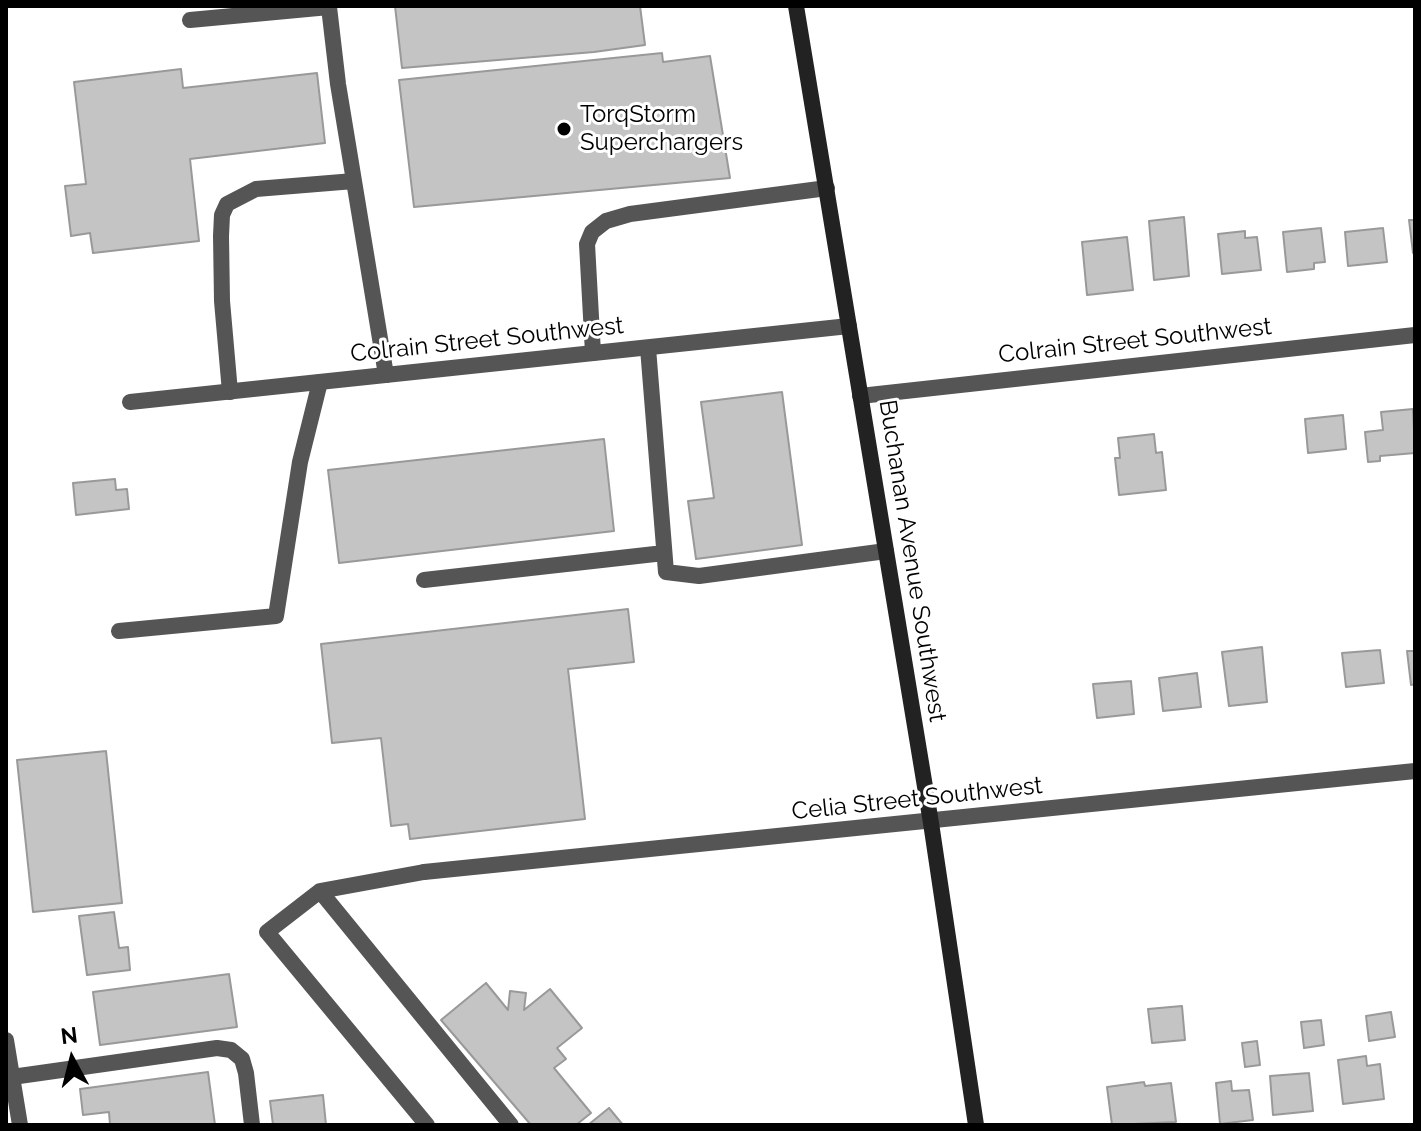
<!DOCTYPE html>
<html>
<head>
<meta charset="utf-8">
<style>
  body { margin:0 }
  #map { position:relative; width:1421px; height:1131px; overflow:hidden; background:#fff; font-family:Raleway,sans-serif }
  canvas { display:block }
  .frame { position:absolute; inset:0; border:8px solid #000; pointer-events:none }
  .north { position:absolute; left:32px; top:1019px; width:80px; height:80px; -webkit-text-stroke:6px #fff; paint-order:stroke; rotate:353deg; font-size:22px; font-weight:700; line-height:32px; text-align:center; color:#000 }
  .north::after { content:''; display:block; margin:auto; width:28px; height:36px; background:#000; clip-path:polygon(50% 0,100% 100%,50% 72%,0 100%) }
</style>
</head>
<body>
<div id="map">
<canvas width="1421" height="1131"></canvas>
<div class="frame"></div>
<div class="north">N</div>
</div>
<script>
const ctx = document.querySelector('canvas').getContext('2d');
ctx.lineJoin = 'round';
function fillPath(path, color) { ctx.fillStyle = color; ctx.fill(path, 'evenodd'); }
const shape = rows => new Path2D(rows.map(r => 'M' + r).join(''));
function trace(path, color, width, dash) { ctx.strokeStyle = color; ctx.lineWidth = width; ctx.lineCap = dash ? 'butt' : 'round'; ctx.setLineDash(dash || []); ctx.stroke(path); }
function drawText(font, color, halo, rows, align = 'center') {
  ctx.font = font + ' Raleway,sans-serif'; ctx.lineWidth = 6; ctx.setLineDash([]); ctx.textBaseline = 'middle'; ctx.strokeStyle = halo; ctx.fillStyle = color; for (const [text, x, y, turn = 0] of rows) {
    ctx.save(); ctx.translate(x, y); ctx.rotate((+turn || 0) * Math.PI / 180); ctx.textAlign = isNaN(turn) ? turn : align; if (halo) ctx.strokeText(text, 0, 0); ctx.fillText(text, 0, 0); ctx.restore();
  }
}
const building = shape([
  [395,6,640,6,645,45,594,52,402,68,395,6],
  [662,53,663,62,710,56,730,178,414,207,399,80,662,53],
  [181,69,183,88,317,73,325,143,190,159,199,241,93,253,90,233,71,236,65,186,86,184,74,82,181,69],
  [1184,217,1189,276,1154,280,1149,221,1184,217],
  [1409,220,1415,220,1415,253,1413,253,1409,220],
  [1321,228,1325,262,1314,263,1314,269,1287,272,1283,232,1321,228],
  [1383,228,1387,262,1348,266,1345,232,1383,228],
  [1245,231,1245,238,1257,237,1261,270,1222,274,1218,234,1245,231],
  [1127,237,1133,290,1087,295,1082,242,1127,237],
  [782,392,802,545,696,559,688,501,714,498,701,402,782,392],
  [1413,409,1415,453,1380,456,1380,461,1368,462,1365,432,1383,430,1381,412,1413,409],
  [1343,415,1346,449,1308,453,1305,419,1343,415],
  [1154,434,1156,453,1162,452,1166,490,1119,495,1115,458,1120,458,1118,438,1154,434],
  [604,439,614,531,339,563,328,470,604,439],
  [115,479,116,490,127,489,129,509,76,515,73,483,115,479],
  [628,609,634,662,568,669,585,819,410,839,408,824,391,826,381,738,332,743,321,644,628,609],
  [1262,647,1267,702,1229,706,1222,652,1262,647],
  [1380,650,1384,683,1346,687,1342,653,1380,650],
  [1407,651,1415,651,1415,684,1411,685,1407,651],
  [1197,673,1201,707,1163,711,1159,678,1197,673],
  [1131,681,1134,714,1097,718,1093,684,1131,681],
  [106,751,122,903,33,912,17,760,106,751],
  [114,912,119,948,128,947,130,970,87,975,79,916,114,912],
  [229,974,237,1027,100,1045,93,992,229,974],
  [486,983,508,1010,510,991,526,993,524,1010,550,989,582,1028,557,1048,566,1059,554,1068,591,1113,576,1125,531,1125,441,1020,486,983],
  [1182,1006,1185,1040,1152,1043,1148,1009,1182,1006],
  [1391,1012,1395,1037,1369,1041,1366,1016,1391,1012],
  [1321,1020,1324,1045,1304,1048,1301,1022,1321,1020],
  [1257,1041,1260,1065,1245,1067,1242,1043,1257,1041],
  [1366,1056,1367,1066,1380,1064,1384,1099,1343,1104,1338,1060,1366,1056],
  [208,1072,215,1125,110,1125,109,1112,83,1115,80,1089,208,1072],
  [1309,1073,1313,1111,1273,1115,1270,1076,1309,1073],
  [1231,1081,1232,1091,1249,1090,1253,1120,1220,1124,1216,1083,1231,1081],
  [1144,1082,1145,1086,1171,1083,1176,1122,1112,1125,1107,1087,1144,1082],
  [323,1095,326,1125,273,1125,270,1101,323,1095],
  [609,1108,623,1125,588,1125,609,1108]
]);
const lane = shape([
  [190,20,329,7,338,84,386,375],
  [648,348,666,572,699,576,886,551],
  [593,353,587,244,592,232,606,221,630,214,827,188],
  [230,392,222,301,221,236,222,215,227,204,256,189,354,181],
  [424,580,664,553],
  [119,631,276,616,300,462,320,382],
  [424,872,320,891,267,932,427,1125],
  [320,891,511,1125],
  [12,1077,217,1048,231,1050,242,1059,246,1073,252,1125]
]);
const street = shape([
  [860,396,1415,335],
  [130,402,849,326],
  [424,872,1415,771],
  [6,1040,20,1125]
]);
const secondary = shape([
  [796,6,931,823,976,1125]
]);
const markers = [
  [564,129,8,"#000"]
];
const poiNames = [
  ["TorqStorm",580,115],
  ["Superchargers",580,143]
];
const streetNames = [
  ["Colrain Street Southwest",487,340,-6],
  ["Colrain Street Southwest",1135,341,-6],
  ["Buchanan Avenue Southwest",912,561,81],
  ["Celia Street Southwest",917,799,-6]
];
fillPath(building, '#c4c4c4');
trace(building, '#999', 2);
trace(lane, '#555', 16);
trace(street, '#555', 16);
trace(secondary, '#222', 16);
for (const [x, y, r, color] of markers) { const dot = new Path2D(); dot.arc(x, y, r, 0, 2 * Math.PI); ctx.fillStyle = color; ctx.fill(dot); trace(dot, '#fff', 3); }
drawText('24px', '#000', '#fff', poiNames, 'left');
drawText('24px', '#000', '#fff', streetNames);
</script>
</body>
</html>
